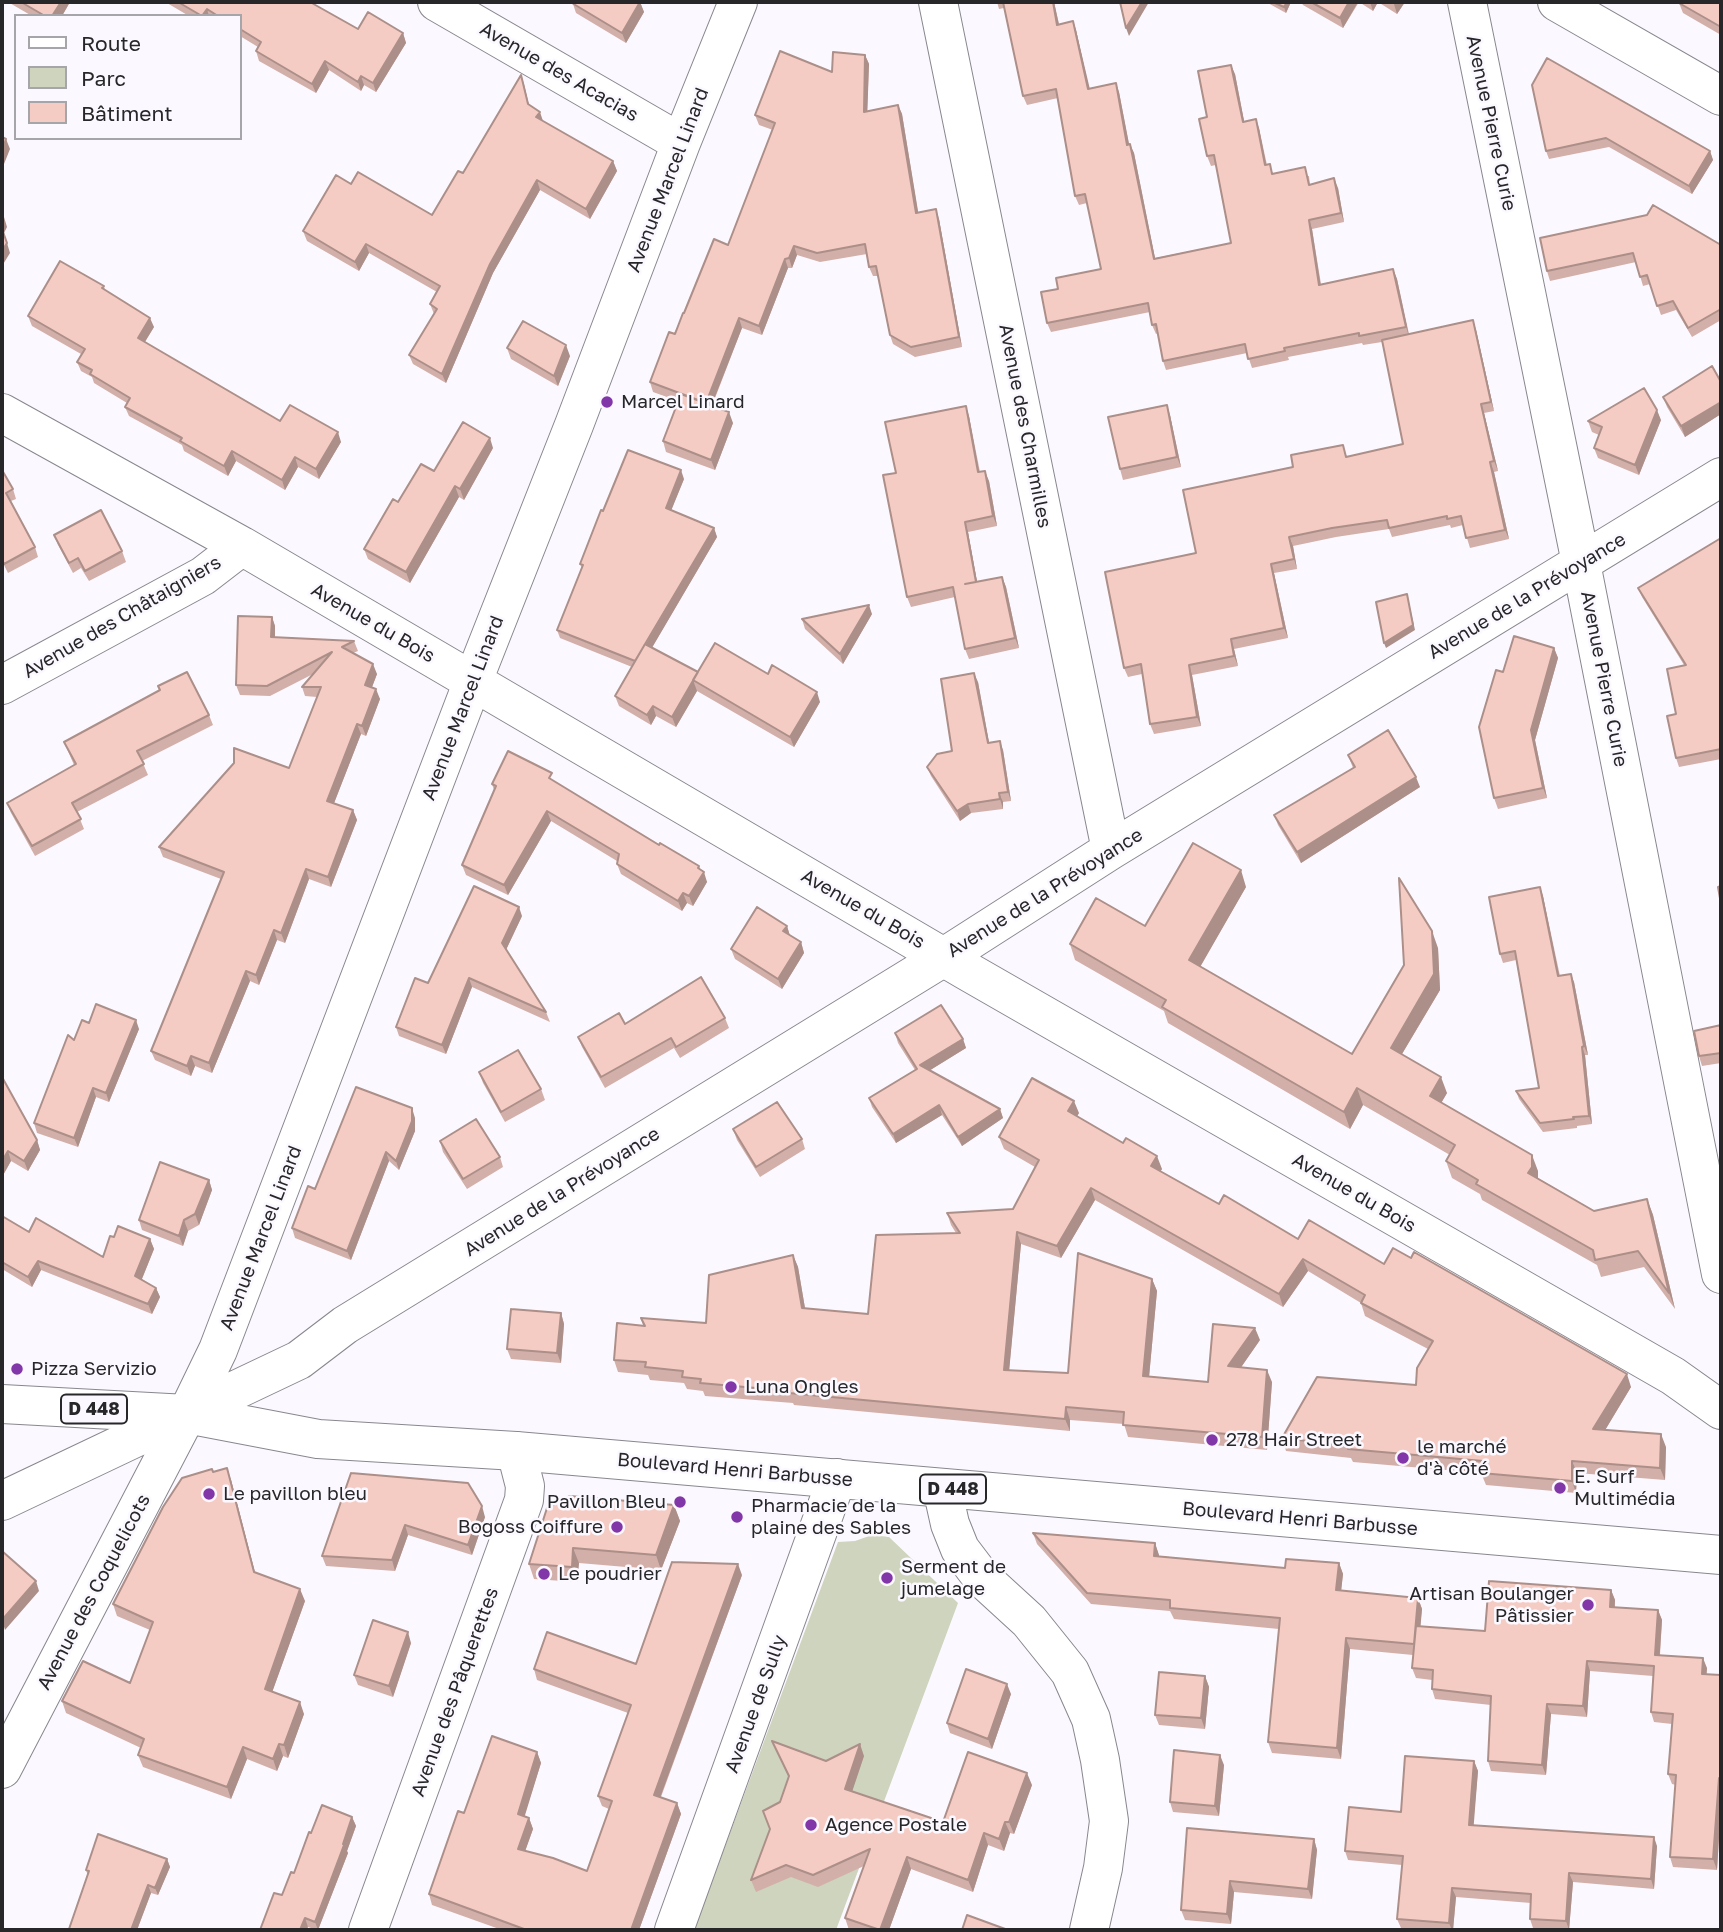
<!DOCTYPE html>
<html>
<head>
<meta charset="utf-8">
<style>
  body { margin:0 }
  #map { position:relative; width:1723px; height:1932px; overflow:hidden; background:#fbf9ff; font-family:"Golos Text",sans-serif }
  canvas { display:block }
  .frame { position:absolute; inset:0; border:4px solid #272729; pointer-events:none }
  .legend { position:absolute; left:14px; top:14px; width:228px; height:126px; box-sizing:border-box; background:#fbf9ff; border:2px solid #a6a5a9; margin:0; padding:9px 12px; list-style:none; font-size:21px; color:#272729 }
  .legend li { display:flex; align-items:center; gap:14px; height:35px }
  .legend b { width:35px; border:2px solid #a6a5a9 }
</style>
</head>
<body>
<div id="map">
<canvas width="1723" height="1932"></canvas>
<div class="frame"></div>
<ul class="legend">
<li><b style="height:9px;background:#fff"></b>Route</li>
<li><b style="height:19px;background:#ced4bd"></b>Parc</li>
<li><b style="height:19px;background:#f5ccc4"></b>Bâtiment</li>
</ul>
</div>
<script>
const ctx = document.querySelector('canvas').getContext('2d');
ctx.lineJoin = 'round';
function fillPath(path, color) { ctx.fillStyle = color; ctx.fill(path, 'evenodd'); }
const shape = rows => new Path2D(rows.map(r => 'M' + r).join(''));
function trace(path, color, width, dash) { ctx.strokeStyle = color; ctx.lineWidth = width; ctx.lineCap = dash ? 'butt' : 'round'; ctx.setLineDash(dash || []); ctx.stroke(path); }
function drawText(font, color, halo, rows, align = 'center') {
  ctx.font = font + ' "Golos Text",sans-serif'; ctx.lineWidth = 5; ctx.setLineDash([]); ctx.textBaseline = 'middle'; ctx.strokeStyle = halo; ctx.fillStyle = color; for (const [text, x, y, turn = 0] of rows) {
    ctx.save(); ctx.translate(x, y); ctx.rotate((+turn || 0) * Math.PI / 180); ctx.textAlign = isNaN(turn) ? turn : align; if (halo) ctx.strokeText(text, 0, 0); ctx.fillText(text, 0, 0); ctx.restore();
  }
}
const green = shape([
  [872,1535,889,1537,958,1603,836,1930,694,1930,838,1542,855,1541]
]);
const minor = shape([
  [437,2,681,143],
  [938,2,1111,850],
  [1467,2,1581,563,1721,1274],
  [1557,2,1721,96],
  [2,413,242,546,967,971,1673,1376,1721,1410],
  [2,685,203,576,242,546],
  [942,1488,950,1524,960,1549,982,1578,1029,1621,1070,1672,1091,1719,1100,1760,1109,1821,1103,1868,1089,1930],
  [2,1501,299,1360,345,1325,944,957,1111,850,1721,477],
  [2,1769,187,1414,218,1350,473,681,574,425,681,143,738,2],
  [368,1930,524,1500,525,1486,516,1451],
  [674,1930,837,1478]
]);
const major = shape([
  [2,1404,187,1414,318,1439,516,1451,1721,1555]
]);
const wall = shape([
  [8,2,70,2,62,16,32,16],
  [167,2,310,2,358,29,403,33,406,43,376,92,364,85,361,91,329,70,316,93,259,61,256,51,258,47,240,36,240,16,189,16,167,3],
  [569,2,640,2,644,12,626,43,576,13,573,4],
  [997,2,1054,2,1059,24,1073,21,1076,30,1089,89,1119,92,1129,145,1134,153,1155,258,1231,243,1216,165,1211,166,1207,156,1207,117,1235,74,1244,121,1259,128,1267,165,1273,174,1309,176,1310,185,1338,188,1344,222,1312,229,1321,284,1393,269,1397,279,1409,334,1476,330,1494,411,1484,413,1498,471,1494,472,1509,539,1470,548,1463,525,1451,528,1450,525,1392,537,1389,529,1336,537,1293,546,1297,569,1274,573,1288,638,1234,649,1238,666,1192,675,1201,726,1154,734,1150,724,1142,674,1128,677,1124,668,1196,553,1347,457,1403,444,1382,342,1363,345,1362,343,1288,357,1289,360,1252,368,1247,353,1166,370,1163,361,1158,333,1156,334,1152,325,1150,312,1051,332,1047,323,1058,289,1101,269,1087,203,1079,205,1075,196,1058,98,1027,105,1023,96,1004,8,999,9],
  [1266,2,1291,2,1286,13],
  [1301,2,1405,2,1397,14,1378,2,1373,11,1359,2,1343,28,1303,5],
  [1721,2,1721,35,1683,13,1679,3],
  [865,55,869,64,867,112,898,105,902,114,918,213,939,219,962,347,915,357,893,344,890,335,878,276,873,276,869,267,867,254,820,262,797,255,792,268,788,268,762,335,742,328,712,406,733,423,715,470,666,452,663,441,678,401,653,392,650,382,684,313,728,245,773,130,759,125,755,115,832,72],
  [521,75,529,105,543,121,613,161,617,171,590,219,540,190,493,273,446,383,413,364,409,355,434,314,430,304,437,292,369,253,359,271,307,241,303,231,351,184,432,215,463,173],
  [1532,85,1710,151,1713,160,1692,194,1609,147,1549,159,1546,151],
  [1540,238,1721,245,1721,320,1692,337,1676,310,1661,315,1650,284,1643,286,1636,262,1550,281,1547,271],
  [104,286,105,290,154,327,145,342,280,421,341,442,319,479,298,467,285,490,236,461,228,476,184,451,182,445,129,416,125,407,127,403,94,383,92,377,81,371,77,362,81,354,32,326,28,316],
  [507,348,570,356,558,386,511,359],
  [1721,382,1721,414,1685,437,1667,407,1663,397],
  [1170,415,1181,467,1123,480,1120,469],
  [969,416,980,472,989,481,997,526,968,532,977,582,1002,577,1006,587,1019,648,969,659,965,649,955,597,911,607,907,597,896,473],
  [1661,420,1639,475,1598,458,1594,448,1599,435,1592,432,1588,421],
  [493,448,464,500,459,497,410,583,368,559,364,549,398,502],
  [2,470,13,489,16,499,11,501,35,547,38,557,8,573,2,561],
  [684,479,671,510,714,528,717,537,652,647,698,672,768,674,820,702,794,747,697,691,676,727,656,716,651,725,619,706,615,696,632,667,560,638,557,630,582,568,580,564,603,511],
  [54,535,122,551,126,562,89,581,81,568,73,573,58,545],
  [1721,538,1721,759,1679,767,1676,758,1684,665,1642,597,1638,588],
  [872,614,843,664,805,629,802,619],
  [272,617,275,626,275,637,354,641,358,651,353,653,377,674,372,687,380,699,366,736,361,734,334,803,353,810,357,820,331,887,309,879,285,943,277,940,259,985,250,981,212,1073,195,1066,191,1076,155,1060,151,1051,221,879,163,857,159,847,289,768,317,697,305,696,302,687,313,674,270,696,240,695,236,685],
  [1554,648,1558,658,1535,740,1547,798,1498,809,1494,798,1503,672],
  [978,682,989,743,1003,750,1011,801,1003,802,1003,809,971,813,960,821,931,776,927,767,952,751],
  [209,715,213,725,142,761,148,775,77,812,84,829,35,856,11,813,7,803,74,765,64,742],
  [1348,755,1420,787,1301,863,1278,825,1274,815,1353,768],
  [555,782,700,869,707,882,693,906,687,903,682,911,621,874,617,864,617,861,551,821,508,895,466,875,462,865,494,790,492,784],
  [1246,887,1200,966,1352,1054,1438,948,1440,990,1402,1054,1447,1093,1441,1103,1538,1171,1538,1178,1594,1211,1647,1199,1653,1215,1675,1309,1644,1267,1601,1277,1597,1265,1482,1200,1480,1194,1452,1178,1446,1161,1450,1155,1363,1105,1350,1129,1168,1023,1164,1011,1075,960,1070,944,1145,926],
  [1540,887,1543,896,1560,976,1574,982,1588,1055,1585,1055,1592,1124,1577,1126,1577,1128,1543,1132,1519,1099,1516,1091,1539,1088,1516,960,1503,963,1500,954],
  [522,916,506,950,546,1012,550,1022,472,987,446,1054,399,1036,396,1027,428,983],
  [787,926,790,936,801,942,804,953,782,989,735,959,731,949],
  [725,1018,729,1028,680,1058,674,1048,605,1088,582,1047,578,1037,625,1024],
  [89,1023,139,1029,109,1102,96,1097,78,1147,37,1133,34,1123,74,1040],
  [1721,1025,1721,1063,1702,1066,1699,1056],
  [895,1033,963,1039,966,1048,930,1070,1000,1109,1003,1118,962,1146,942,1115,896,1143,872,1107,869,1098,915,1070,898,1043],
  [479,1072,541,1089,545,1100,505,1122,483,1083],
  [2,1077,37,1140,40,1150,28,1171,11,1161,2,1177],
  [1079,1113,1077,1116,1162,1169,1160,1171,1219,1204,1298,1239,1384,1264,1631,1387,1605,1430,1666,1447,1665,1480,1577,1473,1576,1493,1486,1485,1481,1473,1353,1462,1351,1458,1286,1451,1282,1438,1416,1385,1428,1349,1365,1316,1361,1303,1308,1271,1283,1307,1095,1200,1061,1258,1021,1244,1009,1370,1068,1373,1152,1279,1157,1291,1149,1377,1208,1382,1260,1340,1241,1367,1272,1382,1267,1450,1128,1437,1124,1424,1070,1420,1070,1431,794,1405,793,1403,705,1396,703,1391,687,1389,684,1383,650,1380,648,1375,618,1372,614,1360,643,1325,641,1318,706,1323,793,1255,798,1267,805,1308,868,1314,956,1233,951,1225,947,1213,1013,1209,1035,1167,1004,1149,999,1137],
  [415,1118,415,1131,399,1170,389,1161,351,1260,295,1238,292,1228,315,1189],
  [733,1129,802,1139,805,1149,760,1177,737,1140],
  [440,1141,500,1157,503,1167,467,1189,443,1152],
  [209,1180,212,1190,199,1225,188,1231,183,1246,142,1230,139,1220],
  [2,1216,29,1232,103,1257,114,1237,150,1239,154,1249,142,1279,156,1288,160,1297,152,1314,41,1270,32,1287,2,1269],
  [561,1313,564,1324,561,1363,511,1359,507,1349],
  [213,1472,231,1480,255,1573,305,1601,272,1692,304,1714,288,1758,283,1756,277,1771,247,1759,231,1799,143,1767,138,1755,141,1748,66,1713,62,1701,130,1683,150,1630,117,1616,113,1604],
  [351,1473,485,1517,472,1555,408,1535,395,1571,326,1566,322,1556],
  [674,1505,680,1521,661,1570,579,1563,577,1582,534,1579,529,1564],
  [1033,1533,1155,1543,1159,1556,1285,1568,1339,1563,1343,1574,1341,1591,1418,1598,1422,1609,1420,1626,1485,1631,1611,1590,1615,1600,1615,1607,1658,1610,1662,1620,1660,1655,1707,1668,1706,1674,1721,1675,1721,1805,1717,1870,1673,1867,1670,1857,1676,1785,1672,1784,1668,1774,1672,1724,1654,1722,1651,1712,1653,1676,1590,1671,1587,1717,1551,1714,1546,1775,1491,1771,1488,1761,1491,1705,1435,1699,1432,1689,1432,1680,1416,1678,1412,1668,1413,1655,1350,1649,1341,1759,1272,1753,1268,1742,1279,1629,1174,1619,1170,1611,1091,1604,1037,1544],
  [742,1575,661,1797,677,1803,681,1814,639,1930,502,1930,432,1905,429,1894,464,1813,537,1752,541,1763,524,1816,529,1818,533,1829,525,1851,587,1871,609,1809,602,1806,598,1796,628,1713,537,1680,534,1669,636,1664],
  [411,1643,393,1697,358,1685,354,1675],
  [1205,1676,1209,1687,1205,1729,1159,1725,1155,1715],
  [1011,1694,992,1749,950,1733,947,1723],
  [772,1741,826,1761,864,1756,852,1791,943,1822,1032,1785,1014,1834,1010,1833,1004,1851,988,1845,973,1892,911,1869,889,1930,849,1930,845,1918,864,1866,818,1887,791,1877,756,1892,751,1880,770,1830,763,1811,780,1802,789,1778],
  [1474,1761,1478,1771,1473,1825,1657,1846,1654,1889,1573,1882,1569,1930,1533,1928,1530,1919,1531,1903,1456,1897,1453,1930,1426,1930,1401,1928,1397,1919,1402,1865,1348,1860,1345,1851],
  [1224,1765,1219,1816,1173,1812,1170,1802],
  [352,1817,356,1826,347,1851,348,1853,318,1930,317,1930,308,1927,282,1895,294,1873,311,1833],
  [1187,1828,1314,1839,1317,1850,1312,1899,1234,1892,1231,1924,1185,1920,1181,1910],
  [167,1859,170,1867,158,1895,151,1893,137,1930,69,1930,69,1929,88,1876,86,1870]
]);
const shadedWall = shape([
  [61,2,70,2,62,16,52,16],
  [640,2,644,12,626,43,622,33],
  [1053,2,1054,2,1061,34,1057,25],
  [1142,2,1149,2,1129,36,1126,28],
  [1287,2,1291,2,1286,13,1284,7],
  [1349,2,1358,2,1343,28,1340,18],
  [1370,2,1378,2,1373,11],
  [1395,2,1405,2,1397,14,1394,4],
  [207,9,209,16,203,16],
  [1073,21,1076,30,1092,98,1088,89],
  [403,33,406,43,376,92,373,83],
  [865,55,869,64,867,122,864,112],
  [325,61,329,70,316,93,312,84],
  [1231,65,1235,74,1246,131,1243,122],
  [521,75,524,84,531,114,528,104],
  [361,76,364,85,361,91,358,82],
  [1116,83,1119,92,1131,154,1127,145],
  [898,105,902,114,920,223,916,213],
  [540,112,543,121,536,117],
  [1256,119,1259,128,1268,174,1265,165],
  [6,139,10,149,2,169,2,150],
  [1130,144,1134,153,1157,268,1154,259],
  [1710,151,1713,160,1692,194,1689,186],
  [613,161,617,171,590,219,586,209],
  [1334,178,1338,188,1344,222,1341,213],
  [537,180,540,190,493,273,446,383,442,374,490,264],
  [936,209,939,219,962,347,959,337],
  [4,217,7,227,4,233,10,253,2,266,2,221],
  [1309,220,1312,229,1322,294,1319,285],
  [366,244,369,253,359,271,355,262],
  [794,246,797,255,792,268,789,258],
  [785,259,788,268,762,335,759,326],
  [1393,269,1397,279,1409,336,1406,327],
  [150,318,154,327,141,348,138,338],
  [739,318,742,328,709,412,706,403],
  [1473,320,1476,330,1494,411,1491,402],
  [566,345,570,356,558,386,554,376],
  [1721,402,1721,414,1685,437,1681,426],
  [1481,404,1484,413,1498,471,1494,461],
  [1167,405,1170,415,1181,467,1177,457],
  [966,406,969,416,981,482,978,472],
  [1657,410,1661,420,1639,475,1635,465],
  [729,412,733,423,715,470,711,460],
  [338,432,341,442,319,479,316,469],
  [490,438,493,448,464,500,460,489],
  [232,451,236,461,228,476,224,466],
  [295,457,298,467,285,490,282,480],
  [1490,462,1494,472,1509,539,1505,530],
  [681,470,684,479,669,516,666,508],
  [985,471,989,481,997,526,993,516],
  [455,486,459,497,410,583,406,572],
  [965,522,968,532,979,592,976,582],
  [714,528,717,537,639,670,636,661],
  [1289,537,1293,546,1297,569,1294,559],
  [1271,564,1274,573,1288,638,1284,628],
  [1002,577,1006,587,1019,648,1015,638],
  [1407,594,1415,630,1386,648,1384,643],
  [869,605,872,614,843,664,840,654],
  [272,617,275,626,275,646,271,637],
  [1231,639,1234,649,1238,666,1234,656],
  [1554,648,1558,658,1535,740,1547,798,1543,788,1531,730],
  [373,664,377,674,369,695,365,685],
  [1189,665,1192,675,1201,726,1197,717],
  [974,673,978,682,991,753,988,743],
  [693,680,697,691,676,727,672,717],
  [376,689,380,699,366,736,362,726],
  [817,692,820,702,794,747,790,737],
  [653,706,656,716,651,725,647,715],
  [357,724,361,734,331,811,327,801],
  [1000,741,1003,750,1011,801,1008,792],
  [1416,777,1420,787,1301,863,1297,852],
  [999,793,1003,802,1003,809,1000,799],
  [968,804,971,813,960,821,957,811],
  [353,810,357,820,331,887,328,877],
  [547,811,551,821,508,895,504,885],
  [699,866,702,875,704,872,707,882,693,906,689,896],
  [306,869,309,879,285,943,281,933],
  [1241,870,1246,887,1195,976,1189,960],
  [1540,887,1543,896,1561,985,1558,976],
  [683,893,687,903,682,911,678,901],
  [519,907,522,916,505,952,502,943],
  [787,926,790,936,783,931],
  [274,930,277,940,259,985,256,975],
  [1432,931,1438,948,1440,990,1396,1064,1391,1048],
  [801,942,804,953,782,989,778,979],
  [246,971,250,981,212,1073,209,1063],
  [1571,974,1574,982,1588,1055,1584,1046],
  [469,978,472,987,446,1054,442,1045],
  [136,1020,139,1029,109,1102,106,1093],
  [963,1039,966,1048,924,1074,920,1065],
  [1582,1047,1585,1055,1592,1124,1589,1116],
  [191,1056,195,1066,191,1076,187,1066],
  [1441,1077,1447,1093,1436,1112,1430,1096],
  [93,1088,96,1097,78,1147,74,1138],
  [1357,1088,1363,1105,1350,1129,1344,1112],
  [1074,1101,1079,1113,1073,1124,1068,1111],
  [939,1105,942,1115,896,1143,893,1134],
  [412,1108,415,1118,415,1131,399,1170,396,1161],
  [1000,1109,1003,1118,962,1146,958,1137],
  [37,1140,40,1150,28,1171,24,1161],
  [8,1151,11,1161,2,1177,2,1161],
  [386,1152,389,1161,351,1260,347,1251],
  [1532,1155,1538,1171,1538,1183,1528,1173],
  [1157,1156,1162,1169,1156,1179,1151,1166],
  [209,1180,212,1190,199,1225,195,1214],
  [1091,1188,1095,1200,1061,1258,1057,1246],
  [1647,1199,1653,1215,1675,1309,1669,1293],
  [184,1220,188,1231,183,1246,179,1236],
  [1017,1232,1021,1244,1008,1383,1004,1370],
  [150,1239,154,1249,139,1286,135,1276],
  [793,1255,798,1267,807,1320,802,1308],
  [1303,1259,1308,1271,1283,1307,1279,1294],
  [38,1261,41,1270,32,1287,28,1277],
  [1152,1279,1157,1291,1148,1388,1143,1376],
  [156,1288,160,1297,152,1314,148,1304],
  [561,1313,564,1324,561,1363,557,1353],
  [1255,1328,1260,1340,1233,1379,1228,1366],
  [1267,1370,1272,1382,1267,1450,1262,1437],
  [1627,1374,1631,1387,1598,1442,1593,1429],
  [1066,1407,1070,1420,1070,1431,1065,1419],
  [1661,1434,1666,1447,1665,1480,1660,1468],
  [1572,1461,1577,1473,1576,1493,1572,1481],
  [227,1468,231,1480,258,1584,254,1572],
  [674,1505,680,1521,661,1570,656,1555],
  [482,1506,485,1517,472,1555,468,1545],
  [405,1525,408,1535,395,1571,392,1560],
  [1155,1543,1159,1555,1158,1567,1154,1556],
  [573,1548,579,1563,577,1582,572,1567],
  [1339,1563,1343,1574,1340,1601,1336,1590],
  [738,1564,742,1575,657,1806,654,1795],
  [36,1581,39,1591,5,1630,2,1620],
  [300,1589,305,1601,269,1701,265,1689],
  [1611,1590,1615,1600,1614,1617,1610,1607],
  [1418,1598,1422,1609,1418,1656,1414,1644],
  [1658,1610,1662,1620,1659,1665,1655,1655],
  [408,1632,411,1643,393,1697,389,1686],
  [1346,1638,1350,1649,1341,1759,1337,1748],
  [1703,1658,1707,1668,1706,1684,1702,1674],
  [1587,1661,1590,1671,1587,1717,1583,1706],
  [1205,1676,1209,1687,1205,1729,1201,1718],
  [1007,1684,1011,1694,992,1749,988,1739],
  [300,1702,304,1714,288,1758,284,1745],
  [1547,1704,1551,1714,1546,1775,1542,1765],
  [279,1744,283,1756,277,1771,273,1759],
  [860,1744,864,1756,849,1801,845,1789],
  [243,1747,247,1759,231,1799,227,1787],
  [537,1752,541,1763,522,1825,518,1814],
  [1220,1755,1224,1765,1219,1816,1215,1806],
  [1474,1761,1478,1771,1473,1834,1469,1825],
  [1027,1773,1032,1785,1014,1834,1009,1822],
  [1719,1778,1721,1785,1721,1805,1717,1870,1713,1859],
  [677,1803,681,1814,639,1930,631,1930],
  [352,1817,356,1826,347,1851,348,1853,318,1930,315,1922],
  [529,1818,533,1829,522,1860,518,1849],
  [1005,1822,1010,1833,1004,1851,999,1839],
  [984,1833,988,1845,973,1892,968,1880],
  [1654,1837,1657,1846,1654,1889,1651,1879],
  [1314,1839,1317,1850,1312,1899,1308,1889],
  [907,1857,911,1869,889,1930,880,1930],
  [167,1859,170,1867,158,1895,155,1888],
  [1569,1873,1573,1882,1569,1930,1566,1921],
  [1230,1881,1234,1892,1231,1924,1227,1914],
  [148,1885,151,1893,137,1930,131,1930],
  [1452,1888,1456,1897,1453,1930,1452,1930,1449,1923],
  [305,1918,308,1927,307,1930,300,1930]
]);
const building = shape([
  [21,2,61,2,52,16,45,16,21,2],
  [178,2,310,2,358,29,368,12,403,33,373,83,361,76,358,82,325,61,312,84,256,51,261,42,240,29,240,16,218,16,207,9,202,16,178,2],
  [573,2,640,2,622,33,572,3,573,2],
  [1003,2,1053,2,1057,25,1073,21,1088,89,1116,83,1127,145,1130,144,1154,259,1231,243,1214,155,1207,156,1199,119,1207,117,1198,71,1231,65,1243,122,1256,119,1265,165,1270,164,1272,174,1305,167,1309,185,1334,178,1341,213,1309,220,1319,285,1393,269,1406,327,1359,336,1359,333,1284,348,1285,351,1248,359,1245,344,1163,361,1156,324,1152,325,1148,303,1047,323,1041,292,1058,289,1056,278,1101,269,1085,194,1075,196,1056,89,1023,96,1003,2],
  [1120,2,1142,2,1126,28,1120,2],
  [1273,2,1287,2,1284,7,1273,2],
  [1311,2,1349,2,1340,18,1311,2],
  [1679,2,1721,2,1721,27,1679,3,1679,2],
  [780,51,832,72,833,52,865,55,864,112,898,105,916,213,936,209,959,337,911,347,890,335,876,266,869,267,865,244,817,253,794,246,789,258,785,259,759,326,739,318,706,403,650,382,669,332,675,334,683,313,684,313,714,239,728,245,775,123,755,115,780,51],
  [1547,58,1710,151,1689,186,1606,138,1546,151,1532,85,1547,58],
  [521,75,528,104,540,112,536,117,613,161,586,209,537,180,490,264,442,374,409,355,437,309,430,304,440,286,366,244,355,262,303,231,336,175,351,184,358,172,432,215,458,171,463,173,521,75],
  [2,137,6,139,2,150,2,137],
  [1653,205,1721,245,1721,309,1688,328,1673,301,1657,306,1647,275,1640,277,1633,253,1547,271,1540,238,1647,215,1653,205],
  [2,229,7,243,2,251,2,229],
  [60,261,104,286,102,288,150,318,138,338,280,421,290,405,338,432,316,469,295,457,282,480,232,451,224,466,180,441,182,438,125,407,130,398,90,374,92,370,77,362,85,349,28,316,60,261],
  [1473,320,1491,402,1481,404,1494,461,1490,462,1505,530,1466,538,1461,516,1447,519,1447,516,1389,528,1387,520,1332,528,1289,537,1294,559,1271,564,1284,628,1231,639,1234,656,1189,665,1197,717,1150,724,1141,664,1124,668,1105,572,1196,553,1183,490,1293,467,1291,455,1343,445,1346,457,1403,444,1382,340,1473,320],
  [523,321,566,345,554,376,507,348,523,321],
  [1712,366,1721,382,1721,402,1681,426,1663,397,1712,366],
  [1644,388,1657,410,1635,465,1594,448,1602,427,1588,421,1644,388],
  [681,394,729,412,711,460,663,441,681,394],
  [1167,405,1177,457,1120,469,1108,417,1167,405],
  [966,406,978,472,985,471,993,516,965,522,976,582,965,584,1002,577,1015,638,965,649,953,587,907,597,883,475,896,473,885,422,966,406],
  [463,422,490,438,460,489,455,486,406,572,364,549,393,499,398,502,421,464,434,471,463,422],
  [628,450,681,470,666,508,714,528,635,661,557,630,583,565,580,564,601,510,603,511,628,450],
  [2,470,13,489,6,493,35,547,4,564,2,559,2,470],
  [101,510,122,551,85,571,78,558,69,563,54,535,101,510],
  [1721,538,1721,749,1676,758,1667,716,1676,714,1667,669,1686,665,1638,588,1721,538],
  [1407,594,1413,625,1384,643,1376,602,1407,594],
  [869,605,840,654,802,619,869,605],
  [238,616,272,617,271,637,354,641,342,647,373,664,365,685,376,689,362,726,357,724,327,801,353,810,328,877,306,869,281,933,274,930,256,975,246,971,209,1063,191,1056,187,1066,151,1051,224,872,159,847,234,763,234,748,289,768,321,687,302,687,332,652,267,686,236,685,238,616],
  [1514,636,1554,648,1531,730,1543,788,1494,798,1479,727,1496,670,1503,672,1514,636],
  [715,643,768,674,772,665,817,692,790,737,693,680,715,643],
  [645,644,698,672,672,717,653,706,647,715,615,696,645,644],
  [187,672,209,715,137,751,144,764,72,803,81,819,32,846,7,803,76,764,64,742,160,690,158,686,187,672],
  [974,673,988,743,1000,741,1008,792,999,793,1000,799,968,804,957,811,927,767,937,754,952,751,941,679,974,673],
  [1388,730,1416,777,1297,852,1274,815,1355,767,1348,755,1388,730],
  [508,751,552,773,549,778,659,845,660,843,699,866,698,868,704,872,689,896,683,893,678,901,617,864,619,854,547,811,504,885,462,865,496,786,492,784,508,751],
  [1193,843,1241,870,1189,960,1352,1054,1404,965,1399,878,1432,931,1434,974,1391,1048,1441,1077,1430,1096,1532,1155,1532,1167,1528,1173,1594,1211,1647,1199,1669,1293,1638,1251,1595,1260,1593,1250,1476,1184,1478,1180,1446,1161,1455,1145,1357,1088,1344,1112,1162,1007,1166,1000,1070,944,1096,898,1145,926,1193,843],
  [474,886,519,907,502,943,546,1012,469,978,442,1045,396,1027,415,978,428,983,474,886],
  [1721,886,1721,904,1718,887,1721,886],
  [1540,887,1558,976,1571,974,1584,1046,1582,1047,1589,1116,1573,1117,1574,1119,1540,1123,1516,1091,1539,1088,1515,951,1500,954,1489,897,1540,887],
  [757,907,787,926,783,931,801,942,778,979,731,949,757,907],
  [701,977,725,1018,676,1047,671,1038,601,1077,578,1037,619,1013,625,1024,701,977],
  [96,1004,136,1020,106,1093,93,1088,74,1138,34,1123,68,1035,74,1040,82,1020,89,1023,96,1004],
  [941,1005,963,1039,920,1065,1000,1109,958,1137,939,1105,893,1134,869,1098,917,1069,895,1033,941,1005],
  [1721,1025,1721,1053,1699,1056,1694,1031,1721,1025],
  [518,1050,541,1089,501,1112,479,1072,518,1050],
  [2,1077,37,1140,24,1161,8,1151,2,1161,2,1077],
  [1032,1078,1074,1101,1068,1111,1123,1143,1126,1138,1157,1156,1151,1166,1219,1204,1224,1195,1298,1239,1309,1220,1384,1264,1393,1248,1411,1258,1414,1252,1627,1374,1593,1429,1661,1434,1660,1468,1572,1461,1572,1481,1481,1473,1483,1461,1348,1449,1349,1446,1282,1438,1317,1377,1416,1385,1417,1368,1433,1341,1361,1303,1365,1295,1303,1259,1279,1294,1091,1188,1057,1246,1017,1232,1004,1370,1068,1373,1078,1253,1152,1279,1143,1376,1208,1382,1213,1324,1255,1328,1228,1366,1267,1370,1262,1437,1123,1425,1124,1412,1066,1407,1065,1419,789,1393,790,1391,700,1383,701,1379,682,1377,683,1371,645,1367,646,1362,614,1360,617,1323,645,1326,641,1318,706,1323,709,1275,793,1255,802,1308,868,1314,876,1235,960,1233,947,1213,1013,1209,1039,1160,999,1137,1032,1078],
  [356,1087,412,1108,412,1121,396,1161,386,1152,347,1251,292,1228,308,1186,315,1189,356,1087],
  [777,1102,802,1139,756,1167,733,1129,777,1102],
  [476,1119,500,1157,463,1179,440,1141,476,1119],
  [160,1162,209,1180,195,1214,184,1220,179,1236,139,1220,160,1162],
  [2,1216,29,1232,36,1218,103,1257,110,1236,114,1237,118,1226,150,1239,135,1276,156,1288,148,1304,38,1261,28,1277,2,1262,2,1216],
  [511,1309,561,1313,557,1353,507,1349,511,1309],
  [227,1468,254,1572,300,1589,265,1689,300,1702,284,1745,279,1744,273,1759,243,1747,227,1787,138,1755,144,1739,62,1701,83,1661,130,1683,153,1622,113,1604,163,1507,182,1478,212,1469,213,1472,227,1468],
  [351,1473,468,1483,482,1506,468,1545,405,1525,392,1560,322,1556,351,1473],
  [570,1496,674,1505,656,1555,573,1548,572,1567,529,1564,547,1508,570,1496],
  [1033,1533,1155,1543,1154,1556,1285,1568,1286,1559,1339,1563,1336,1590,1418,1598,1414,1644,1346,1638,1337,1748,1268,1742,1280,1618,1170,1608,1170,1600,1087,1593,1033,1533],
  [2,1551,36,1581,2,1620,2,1551],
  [672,1562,738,1564,654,1795,677,1803,631,1930,523,1930,524,1929,429,1894,458,1811,464,1813,492,1736,537,1752,518,1814,529,1818,518,1849,553,1858,587,1871,612,1801,598,1796,631,1705,534,1669,547,1632,636,1664,672,1562],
  [1489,1581,1611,1590,1610,1607,1658,1610,1655,1655,1703,1658,1702,1674,1721,1675,1721,1778,1719,1778,1713,1859,1670,1857,1676,1775,1668,1774,1673,1714,1651,1712,1654,1666,1587,1661,1583,1706,1547,1704,1542,1765,1488,1761,1491,1696,1432,1689,1433,1670,1412,1668,1416,1626,1485,1631,1489,1581],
  [373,1620,408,1632,389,1686,354,1675,373,1620],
  [966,1669,1007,1684,988,1739,947,1723,966,1669],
  [1159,1672,1205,1676,1201,1718,1155,1715,1159,1672],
  [772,1741,826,1761,860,1744,845,1789,943,1822,968,1752,1027,1773,1009,1822,1005,1822,999,1839,984,1833,968,1880,907,1857,880,1930,845,1918,870,1849,813,1875,786,1865,751,1880,770,1829,763,1811,780,1802,789,1776,772,1741],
  [1174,1750,1220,1755,1215,1806,1170,1802,1174,1750],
  [1405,1756,1474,1761,1469,1825,1654,1837,1651,1879,1569,1873,1566,1921,1530,1919,1531,1894,1452,1888,1449,1923,1397,1919,1403,1856,1345,1851,1349,1807,1401,1812,1405,1756],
  [322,1805,352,1817,343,1844,344,1845,315,1922,305,1918,300,1930,260,1930,274,1893,282,1895,291,1872,294,1873,309,1832,311,1833,322,1805],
  [1187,1828,1314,1839,1308,1889,1230,1881,1227,1914,1181,1910,1187,1828],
  [98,1834,167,1859,155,1888,148,1885,131,1930,72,1930,69,1929,89,1871,86,1870,98,1834],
  [967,1915,1008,1930,962,1930,967,1915]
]);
const markers = [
  [607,402,7,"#8237a8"],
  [17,1369,7,"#8237a8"],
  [731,1387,7,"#8237a8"],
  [1212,1440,7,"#8237a8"],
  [1403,1458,7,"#8237a8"],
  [1560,1488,7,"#8237a8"],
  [209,1494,7,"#8237a8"],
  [680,1502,7,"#8237a8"],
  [737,1517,7,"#8237a8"],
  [617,1527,7,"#8237a8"],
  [544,1574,7,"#8237a8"],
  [887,1578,7,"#8237a8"],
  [1588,1605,7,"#8237a8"],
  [811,1825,7,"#8237a8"]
];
const shields = [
  [94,1409,66],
  [953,1489,66]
];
const shieldNames = [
  ["D 448",94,1409],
  ["D 448",953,1489]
];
const streetNames = [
  ["Avenue des Acacias",559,72,30],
  ["Avenue Pierre Curie",1491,123,78],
  ["Avenue Marcel Linard",668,180,-69],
  ["Avenue des Charmilles",1025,426,79],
  ["Avenue de la Prévoyance",1527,596,-31],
  ["Avenue des Châtaigniers",122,617,-30],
  ["Avenue du Bois",373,623,30],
  ["Avenue Pierre Curie",1604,679,79],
  ["Avenue Marcel Linard",463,708,-69],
  ["Avenue de la Prévoyance",1045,893,-32],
  ["Avenue du Bois",863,909,30],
  ["Avenue de la Prévoyance",562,1192,-32],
  ["Avenue du Bois",1354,1193,30],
  ["Avenue Marcel Linard",261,1238,-69],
  ["Boulevard Henri Barbusse",735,1470,5],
  ["Boulevard Henri Barbusse",1300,1519,5],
  ["Avenue des Coquelicots",94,1592,-62],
  ["Avenue des Pâquerettes",455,1692,-70],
  ["Avenue de Sully",756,1704,-70]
];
const poiNames = [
  ["Marcel Linard",621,402],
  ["Pizza Servizio",31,1369],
  ["Luna Ongles",745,1387],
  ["278 Hair Street",1226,1440],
  ["le marché",1417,1447],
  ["d'à côté",1417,1469],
  ["E. Surf",1574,1477],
  ["Multimédia",1574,1499],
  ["Le pavillon bleu",223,1494],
  ["Pavillon Bleu",666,1502,"right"],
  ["Pharmacie de la",751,1506],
  ["plaine des Sables",751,1528],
  ["Bogoss Coiffure",603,1527,"right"],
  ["Serment de",901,1567],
  ["jumelage",901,1589],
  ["Le poudrier",558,1574],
  ["Artisan Boulanger",1574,1594,"right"],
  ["Pâtissier",1574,1616,"right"],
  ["Agence Postale",825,1825]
];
fillPath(green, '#ced4bd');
trace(minor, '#89878e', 40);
trace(major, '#89878e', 40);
trace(minor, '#fff', 38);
trace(major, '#fff', 38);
fillPath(wall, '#d3afa9');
fillPath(shadedWall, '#ac8f89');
fillPath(building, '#f5ccc4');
trace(building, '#ac8f89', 2);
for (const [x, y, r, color] of markers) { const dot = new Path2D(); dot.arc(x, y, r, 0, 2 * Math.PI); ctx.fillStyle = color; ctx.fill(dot); trace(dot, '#fbf9ff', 2.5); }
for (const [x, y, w] of shields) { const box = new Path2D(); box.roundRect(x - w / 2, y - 14.5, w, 29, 5); ctx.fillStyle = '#fbf9ff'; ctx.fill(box); trace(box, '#272729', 2); }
drawText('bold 18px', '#272729', null, shieldNames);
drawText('19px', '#272729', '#fbf9ff', streetNames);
drawText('19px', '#272729', '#fbf9ff', poiNames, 'left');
</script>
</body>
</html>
